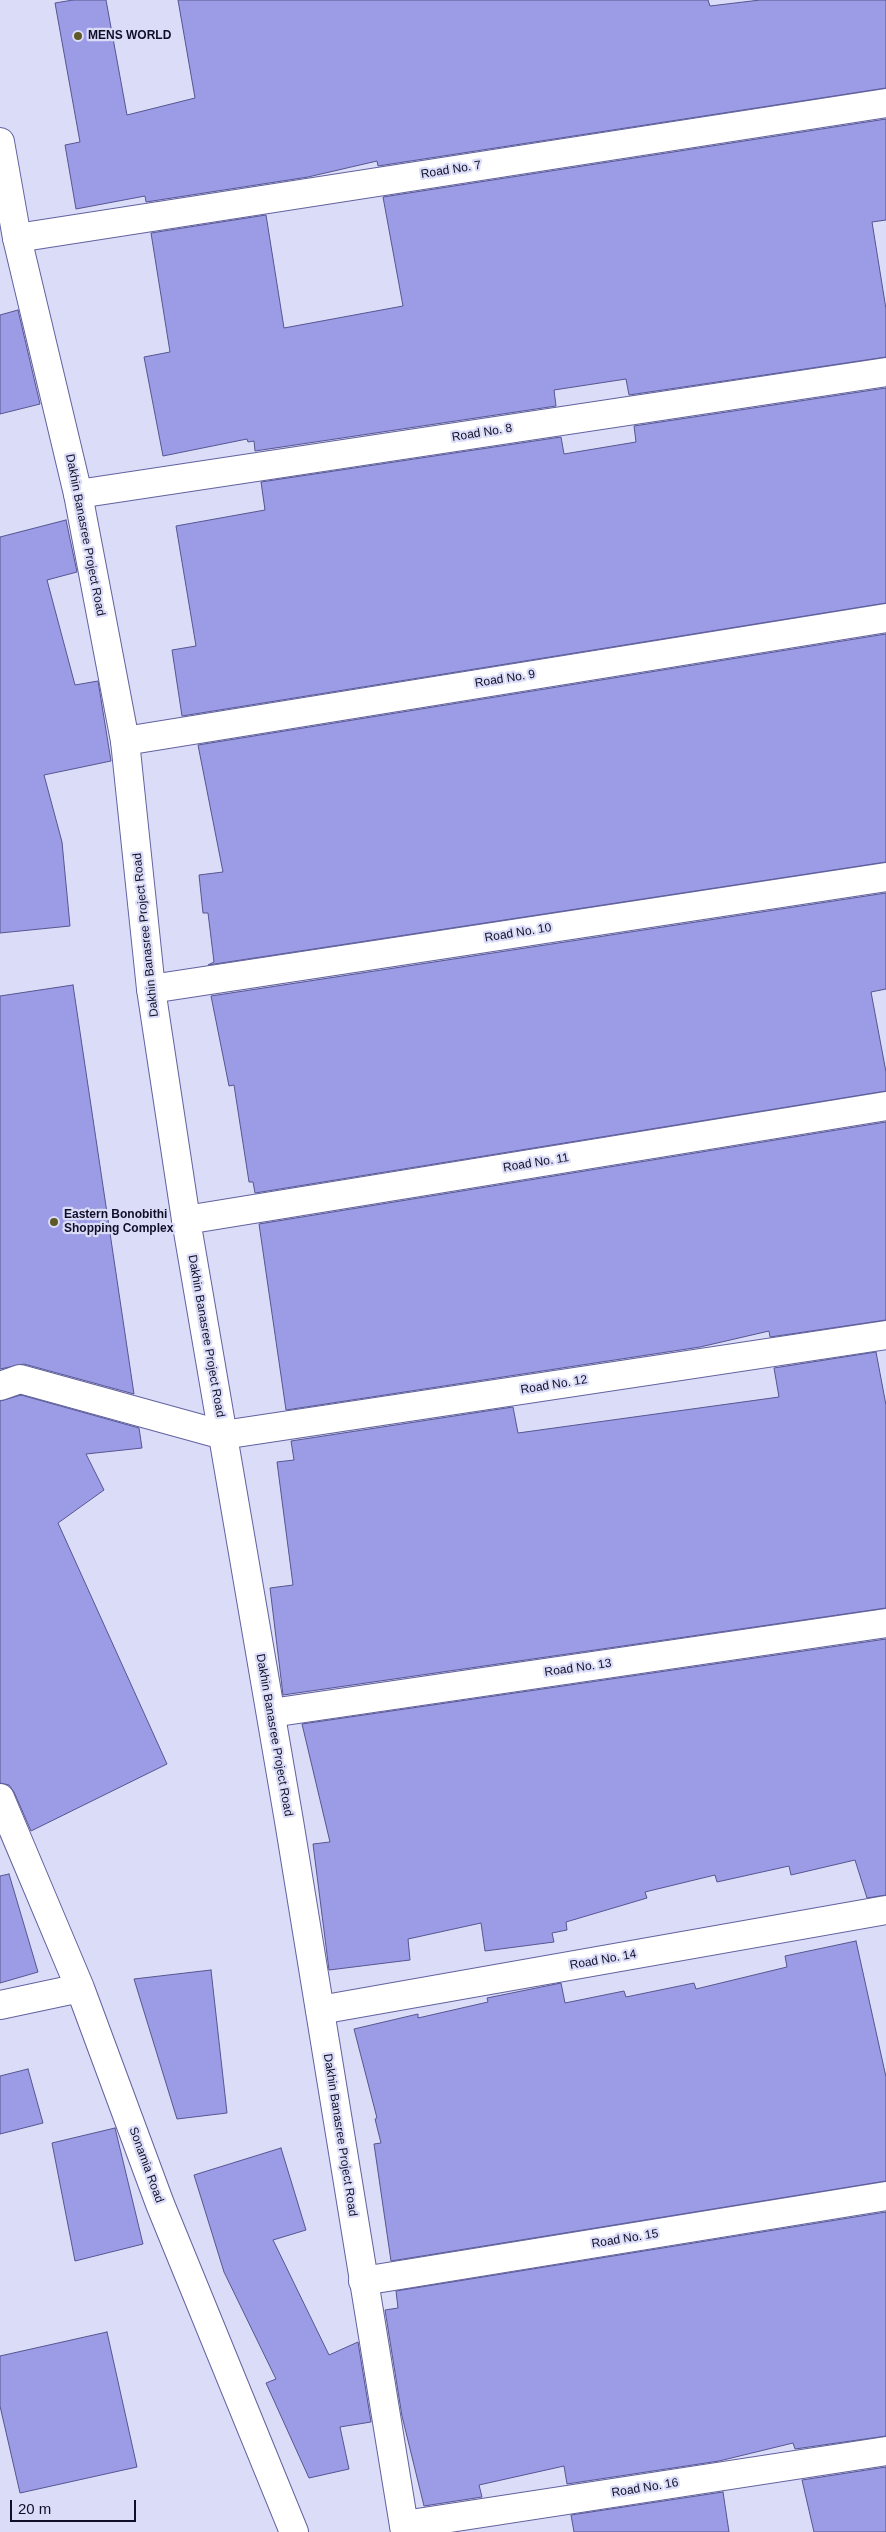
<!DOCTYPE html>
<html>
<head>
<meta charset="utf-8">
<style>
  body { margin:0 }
  #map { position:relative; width:886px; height:2532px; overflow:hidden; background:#dbdcf8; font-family:Helvetica,sans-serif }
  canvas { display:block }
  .scale { position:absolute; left:10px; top:2500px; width:126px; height:22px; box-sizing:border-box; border:2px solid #100f27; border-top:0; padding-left:6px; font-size:15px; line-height:18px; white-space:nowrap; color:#100f27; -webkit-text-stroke:4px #dbdcf8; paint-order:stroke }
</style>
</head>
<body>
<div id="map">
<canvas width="886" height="2532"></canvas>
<div class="scale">20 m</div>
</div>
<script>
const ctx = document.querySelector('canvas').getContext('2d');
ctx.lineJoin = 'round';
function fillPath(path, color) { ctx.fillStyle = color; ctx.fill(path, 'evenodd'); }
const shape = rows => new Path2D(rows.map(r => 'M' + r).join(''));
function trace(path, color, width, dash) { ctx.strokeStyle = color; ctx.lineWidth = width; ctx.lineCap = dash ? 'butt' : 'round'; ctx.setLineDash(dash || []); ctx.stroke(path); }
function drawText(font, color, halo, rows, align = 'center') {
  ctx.font = font + ' Helvetica,sans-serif'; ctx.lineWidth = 4.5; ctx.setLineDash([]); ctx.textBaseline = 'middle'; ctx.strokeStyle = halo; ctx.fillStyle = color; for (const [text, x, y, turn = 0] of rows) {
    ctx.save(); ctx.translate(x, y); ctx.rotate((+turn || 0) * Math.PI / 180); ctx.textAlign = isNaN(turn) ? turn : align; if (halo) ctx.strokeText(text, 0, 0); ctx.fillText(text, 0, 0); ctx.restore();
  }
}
const building = shape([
  [73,0,106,0,127,115,195,98,178,0,708,0,710,6,760,0,886,0,886,88,378,166,377,161,308,177,146,202,145,196,76,209,65,145,80,142,55,3,73,0],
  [886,119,886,220,872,222,886,309,886,357,629,395,626,379,554,390,556,406,255,451,254,441,248,442,247,439,163,456,144,357,170,352,151,233,266,215,284,328,403,306,383,197,886,119],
  [18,310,40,404,0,414,0,315,18,310],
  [886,388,886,603,182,716,172,650,196,646,176,526,265,510,261,482,561,437,564,454,636,442,634,426,886,388],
  [66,520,77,572,47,580,75,685,98,681,111,761,44,775,62,842,70,926,0,933,0,537,66,520],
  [886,634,886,862,208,965,214,962,208,913,203,913,199,875,223,872,198,745,886,634],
  [886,893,886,989,871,992,886,1072,886,1091,255,1193,253,1182,249,1182,234,1085,229,1086,211,996,886,893],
  [73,985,134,1394,24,1364,0,1369,0,996,73,985],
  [886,1122,886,1320,770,1337,769,1331,700,1347,286,1410,259,1224,886,1122],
  [876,1352,886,1405,886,1608,283,1695,270,1588,293,1585,277,1462,294,1460,291,1441,513,1407,518,1433,779,1397,774,1368,876,1352],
  [21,1395,139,1428,142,1448,86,1454,104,1490,58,1523,167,1764,31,1831,14,1792,9,1785,0,1783,0,1401,21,1395],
  [886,1639,886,1895,867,1898,855,1860,791,1875,789,1866,717,1882,715,1875,645,1892,647,1898,566,1922,567,1930,552,1933,554,1942,485,1951,481,1923,408,1939,410,1960,329,1970,313,1844,330,1842,302,1724,886,1639],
  [9,1874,38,1972,0,1983,0,1876,9,1874],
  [856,1941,886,2077,886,2181,391,2261,374,2144,381,2143,375,2119,377,2118,354,2029,418,2014,418,2018,488,2002,487,1998,561,1983,565,2003,624,1991,626,1997,694,1983,696,1989,787,1967,785,1956,856,1941],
  [211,1970,227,2113,177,2119,134,1979,211,1970],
  [28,2069,43,2123,0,2134,0,2076,28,2069],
  [115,2128,143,2244,75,2261,52,2143,115,2128],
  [281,2148,306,2230,273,2240,329,2355,358,2342,371,2422,340,2427,349,2469,309,2478,266,2383,276,2379,224,2272,194,2175,281,2148],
  [886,2212,886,2436,795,2449,793,2443,719,2461,567,2484,564,2466,479,2485,482,2497,424,2506,402,2416,385,2310,398,2308,396,2291,886,2212],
  [107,2332,137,2467,20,2493,0,2406,0,2356,107,2332],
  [886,2467,886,2532,814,2532,802,2480,886,2467],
  [723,2492,729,2532,574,2532,571,2515,723,2492]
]);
const minor = shape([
  [17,238,886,103],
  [78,494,886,372],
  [125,741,886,618],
  [151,989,886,877],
  [186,1220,886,1106],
  [0,1386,20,1379,223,1435,886,1335],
  [271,1713,886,1623],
  [0,1798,80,1988,160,2204,294,2532],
  [0,2005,80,1988],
  [320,2010,886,1910],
  [363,2281,886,2196],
  [404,2525,886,2451]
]);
const tertiary = shape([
  [0,142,17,238,78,494,125,741,151,989,186,1220,289,1821,405,2532]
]);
const markers = [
  [78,36,5,"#5f5926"],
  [54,1222,5,"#5f5926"]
];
const poiNames = [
  ["MENS WORLD",88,36],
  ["Eastern Bonobithi",64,1215],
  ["Shopping Complex",64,1229]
];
const streetNames = [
  ["Road No. 7",451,170,-9],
  ["Road No. 8",482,433,-9],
  ["Dakhin Banasree Project Road",85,535,79],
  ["Road No. 9",505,679,-9],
  ["Road No. 10",518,933,-9],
  ["Dakhin Banasree Project Road",146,935,-96],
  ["Road No. 11",536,1163,-9],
  ["Dakhin Banasree Project Road",206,1336,80],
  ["Road No. 12",554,1385,-9],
  ["Road No. 13",578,1668,-8],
  ["Dakhin Banasree Project Road",274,1735,80],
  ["Road No. 14",603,1960,-10],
  ["Dakhin Banasree Project Road",340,2135,81],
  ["Sonamia Road",146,2165,70],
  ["Road No. 15",625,2239,-9],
  ["Road No. 16",645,2488,-9]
];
fillPath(building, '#9b9ce5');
trace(building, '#565591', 1);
trace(minor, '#62629f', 30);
trace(tertiary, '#62629f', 30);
trace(minor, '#fff', 28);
trace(tertiary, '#fff', 28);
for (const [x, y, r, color] of markers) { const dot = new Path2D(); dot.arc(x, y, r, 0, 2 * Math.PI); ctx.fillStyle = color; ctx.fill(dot); trace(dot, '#dbdcf8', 2); }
drawText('bold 12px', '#100f27', '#dbdcf8', poiNames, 'left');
drawText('12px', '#100f27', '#dbdcf8', streetNames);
</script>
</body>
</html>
